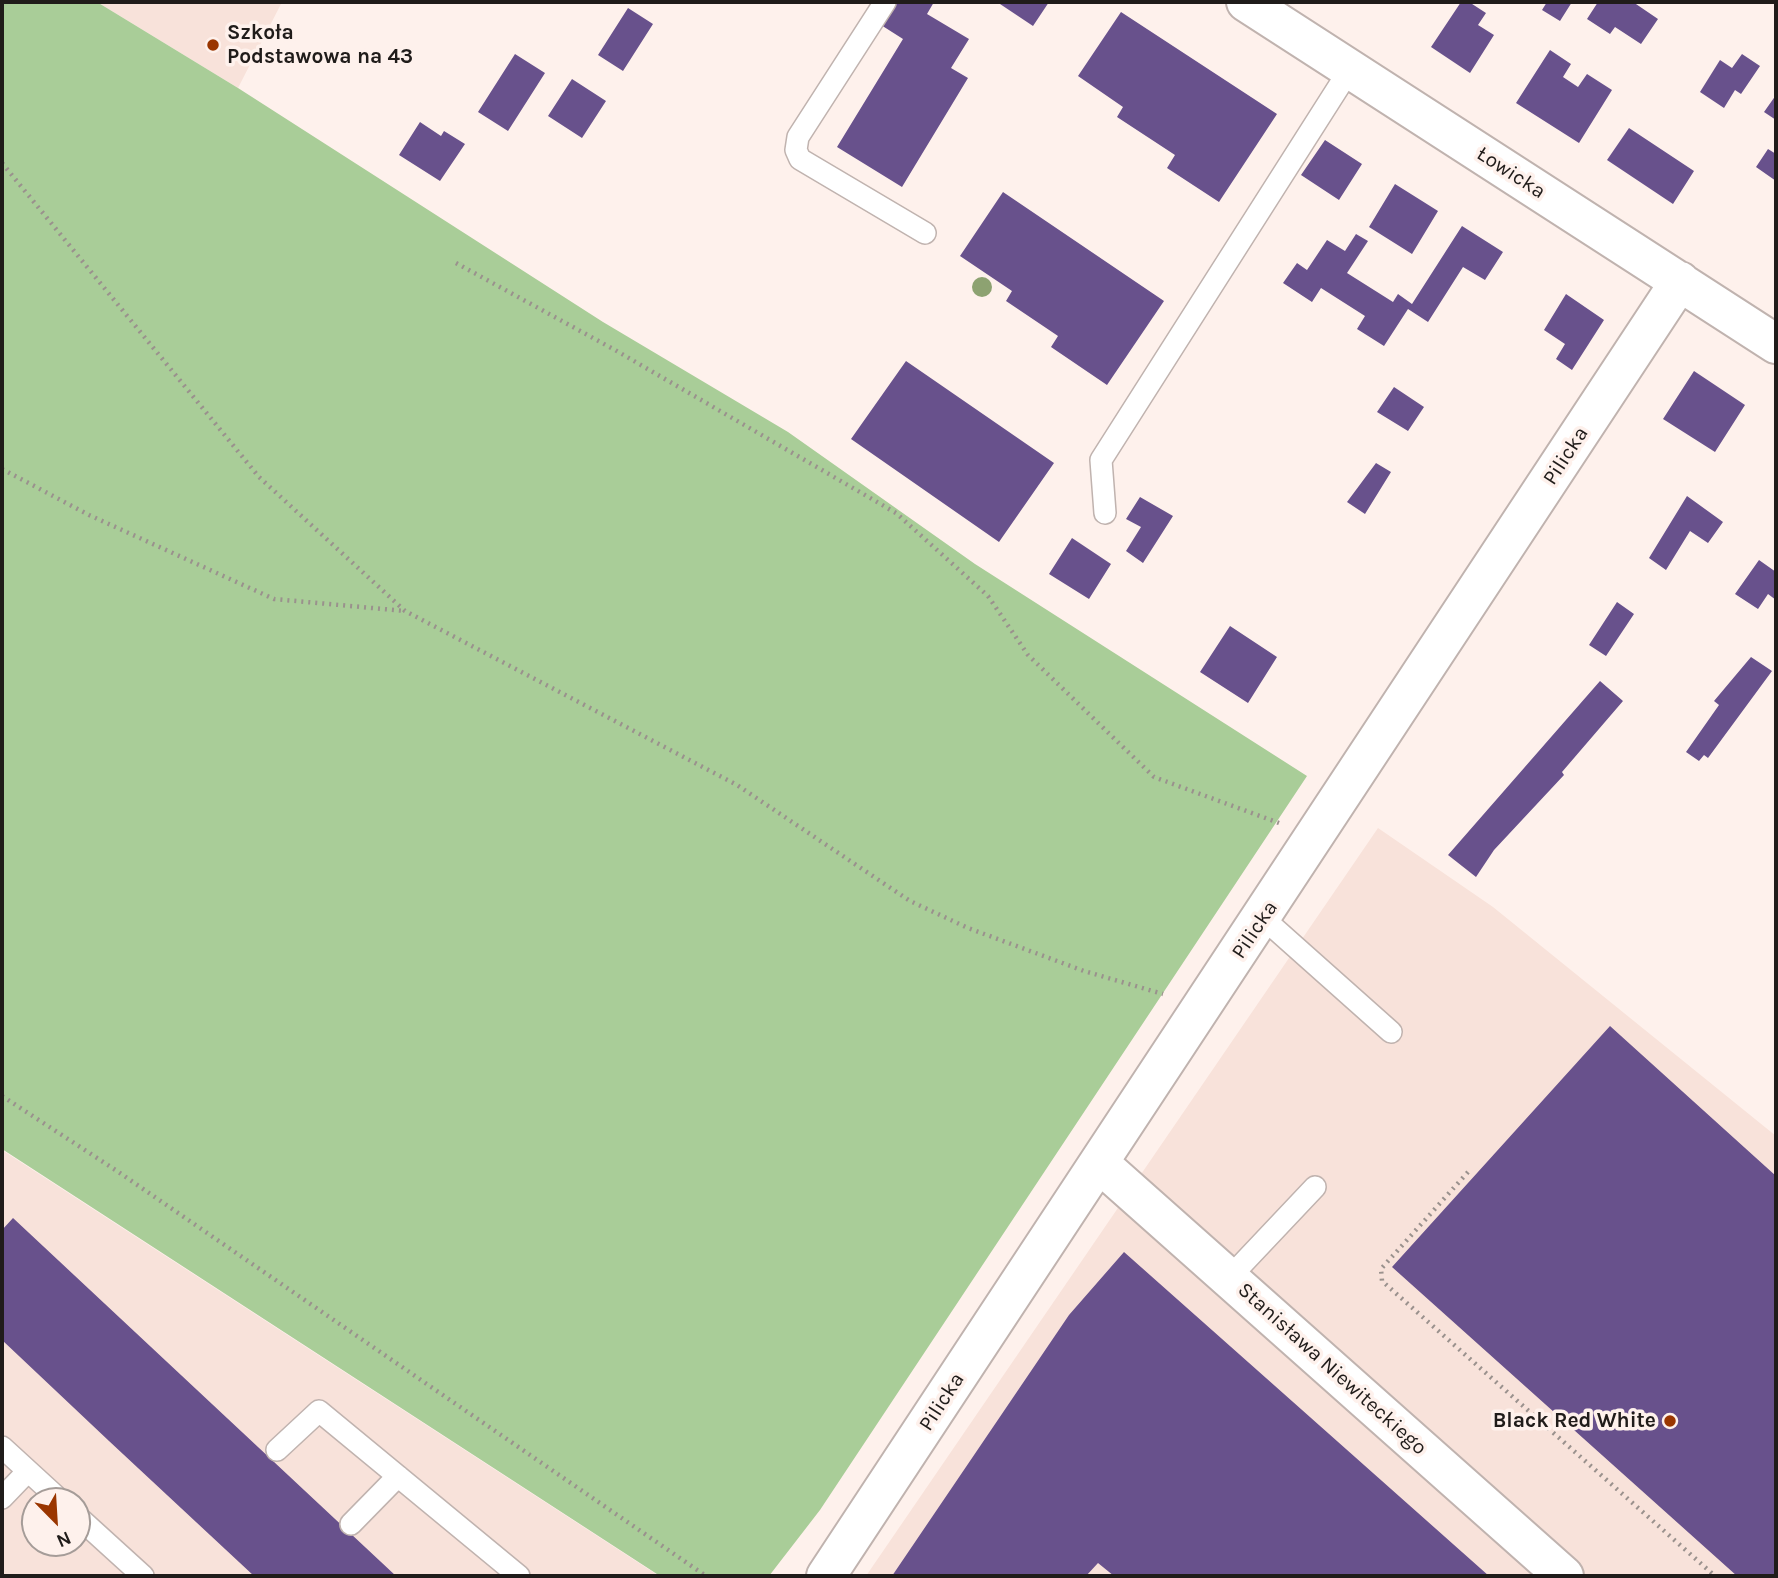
<!DOCTYPE html>
<html>
<head>
<meta charset="utf-8">
<style>
  body { margin:0 }
  #map { position:relative; width:1778px; height:1578px; overflow:hidden; background:#fef1ec; font-family:Karla,sans-serif }
  canvas { display:block }
  .frame { position:absolute; inset:0; border:4px solid #201c1a; pointer-events:none }
  .north { position:absolute; left:21px; top:1487px; width:70px; height:70px; box-sizing:border-box; background:#fef1ec; border:2px solid #a59c98; border-radius:50%; rotate:156deg; font-size:19px; font-weight:700; line-height:28px; text-align:center; color:#201c1a }
  .north::after { content:''; display:block; margin:auto; width:24px; height:32px; background:#9a3600; clip-path:polygon(50% 0,100% 100%,50% 72%,0 100%) }
</style>
</head>
<body>
<div id="map">
<canvas width="1778" height="1578"></canvas>
<div class="frame"></div>
<div class="north">N</div>
</div>
<script>
const ctx = document.querySelector('canvas').getContext('2d');
ctx.lineJoin = 'round';
function fillPath(path, color) { ctx.fillStyle = color; ctx.fill(path, 'evenodd'); }
const shape = rows => new Path2D(rows.map(r => 'M' + r).join(''));
function trace(path, color, width, dash) { ctx.strokeStyle = color; ctx.lineWidth = width; ctx.lineCap = dash ? 'butt' : 'round'; ctx.setLineDash(dash || []); ctx.stroke(path); }
function drawText(font, color, halo, rows, align = 'center') {
  ctx.font = font + ' Karla,sans-serif'; ctx.lineWidth = 7; ctx.setLineDash([]); ctx.textBaseline = 'middle'; ctx.strokeStyle = halo; ctx.fillStyle = color; for (const [text, x, y, turn = 0] of rows) {
    ctx.save(); ctx.translate(x, y); ctx.rotate((+turn || 0) * Math.PI / 180); ctx.textAlign = isNaN(turn) ? turn : align; if (halo) ctx.strokeText(text, 0, 0); ctx.fillText(text, 0, 0); ctx.restore();
  }
}
const built = shape([
  [97,2,282,2,238,88],
  [1378,828,1493,907,1776,1136,1776,1576,866,1576],
  [2,1150,659,1576,2,1576],
  [35,1501,77,1501,77,1543,35,1543]
]);
const green = shape([
  [2,2,97,2,238,88,603,322,788,432,975,564,1307,776,820,1510,769,1576,660,1576,2,1149]
]);
const building = shape([
  [896,2,934,2,927,14,969,39,951,68,968,78,902,187,837,147,903,39,881,25],
  [997,2,1049,2,1033,26],
  [1461,2,1469,2,1486,13,1478,25,1494,35,1470,73,1431,47],
  [1547,2,1572,2,1560,21,1542,10],
  [1598,2,1633,2,1658,19,1641,44,1615,27,1610,34,1587,19],
  [628,8,653,24,623,71,598,55],
  [1121,12,1277,114,1219,202,1167,168,1175,155,1117,117,1123,107,1078,76],
  [1550,50,1571,64,1563,77,1578,87,1587,74,1612,90,1579,143,1516,103],
  [515,54,545,73,508,131,478,112],
  [1742,54,1760,66,1741,94,1735,90,1724,108,1700,92,1720,60,1732,68],
  [572,79,606,101,582,138,548,116],
  [1776,95,1776,120,1764,112],
  [420,122,441,136,444,131,465,144,440,181,399,155],
  [1629,128,1694,171,1673,204,1607,160],
  [1325,140,1362,164,1339,200,1301,175],
  [1768,149,1776,154,1776,181,1756,167],
  [1395,184,1438,211,1412,254,1369,227],
  [1003,192,1164,301,1107,385,1051,347,1058,336,1006,301,1012,291,960,256],
  [1462,226,1503,252,1485,280,1463,267,1428,322,1408,309,1384,346,1357,329,1365,316,1321,288,1312,302,1283,283,1297,263,1307,270,1327,240,1345,251,1356,234,1368,241,1347,273,1393,302,1398,294,1412,304],
  [1566,294,1604,320,1572,370,1556,359,1565,344,1544,330],
  [906,361,1054,463,999,542,851,439],
  [1694,371,1745,405,1715,452,1663,419],
  [1394,387,1424,407,1408,431,1377,412],
  [1376,463,1391,472,1365,514,1347,502],
  [1687,496,1723,522,1708,543,1690,531,1666,570,1649,558],
  [1140,497,1173,516,1143,563,1126,551,1141,527,1126,519],
  [1072,538,1111,564,1089,599,1049,574],
  [1759,560,1776,572,1776,600,1768,594,1758,609,1735,594],
  [1617,602,1634,614,1606,656,1589,645],
  [1230,626,1277,657,1248,703,1200,672],
  [1751,657,1772,671,1708,758,1704,755,1699,761,1686,752,1719,705,1714,701],
  [1600,681,1623,701,1562,772,1564,775,1494,850,1476,877,1448,855],
  [1610,1026,1776,1176,1776,1576,1737,1576,1392,1267],
  [13,1218,396,1576,254,1576,109,1441,2,1340,2,1230],
  [1124,1252,1266,1378,1489,1576,1114,1576,1098,1563,1086,1576,892,1576,1069,1315]
]);
const path = shape([
  [2,163,259,477,405,611,737,785,910,901,968,928,1084,971,1163,994],
  [456,263,615,350,896,513,988,596,1028,655,1154,777,1279,823],
  [2,469,89,515,274,599,405,611],
  [2,1096,117,1171,706,1576],
  [1468,1172,1381,1269,1382,1281,1715,1576]
]);
const service = shape([
  [885,2,798,137,796,150,800,159,925,233],
  [1105,513,1101,460,1350,69],
  [1263,918,1391,1032],
  [1229,1278,1315,1187],
  [2,1447,61,1501],
  [277,1450,319,1411,519,1576],
  [2,1498,28,1471],
  [77,1516,143,1576],
  [351,1524,398,1476]
]);
const minor = shape([
  [1246,2,1776,344],
  [1099,1163,1564,1576],
  [826,1576,1680,281]
]);
const trees = [
  [982,287]
];
const markers = [
  [213,45,7,"#9a3600"],
  [1670,1421,7,"#9a3600"]
];
const poiNames = [
  ["Szkoła",227,33],
  ["Podstawowa na 43",227,57],
  ["Black Red White",1656,1421,"right"]
];
const streetNames = [
  ["Łowicka",1511,173,33],
  ["Pilicka",1566,456,-57],
  ["Pilicka",1255,930,-56],
  ["Stanisława Niewiteckiego",1332,1369,42],
  ["Pilicka",942,1402,-57]
];
fillPath(built, '#f8e2da');
fillPath(green, '#a9cd98');
fillPath(building, '#68518c');
trace(service, '#c0b3af', 24);
trace(minor, '#c0b3af', 42);
trace(path, '#9a918d', 4.5, [2, 5]);
trace(service, '#fff', 21);
trace(minor, '#fff', 38);
ctx.fillStyle = '#8da271';
for (const [x, y] of trees) { ctx.beginPath(); ctx.arc(x, y, 10, 0, 2 * Math.PI); ctx.fill(); }
for (const [x, y, r, color] of markers) { const dot = new Path2D(); dot.arc(x, y, r, 0, 2 * Math.PI); ctx.fillStyle = color; ctx.fill(dot); trace(dot, '#fef1ec', 2.5); }
drawText('bold 21px', '#201c1a', '#fef1ec', poiNames, 'left');
drawText('21px', '#201c1a', '#fef1ec', streetNames);
</script>
</body>
</html>
